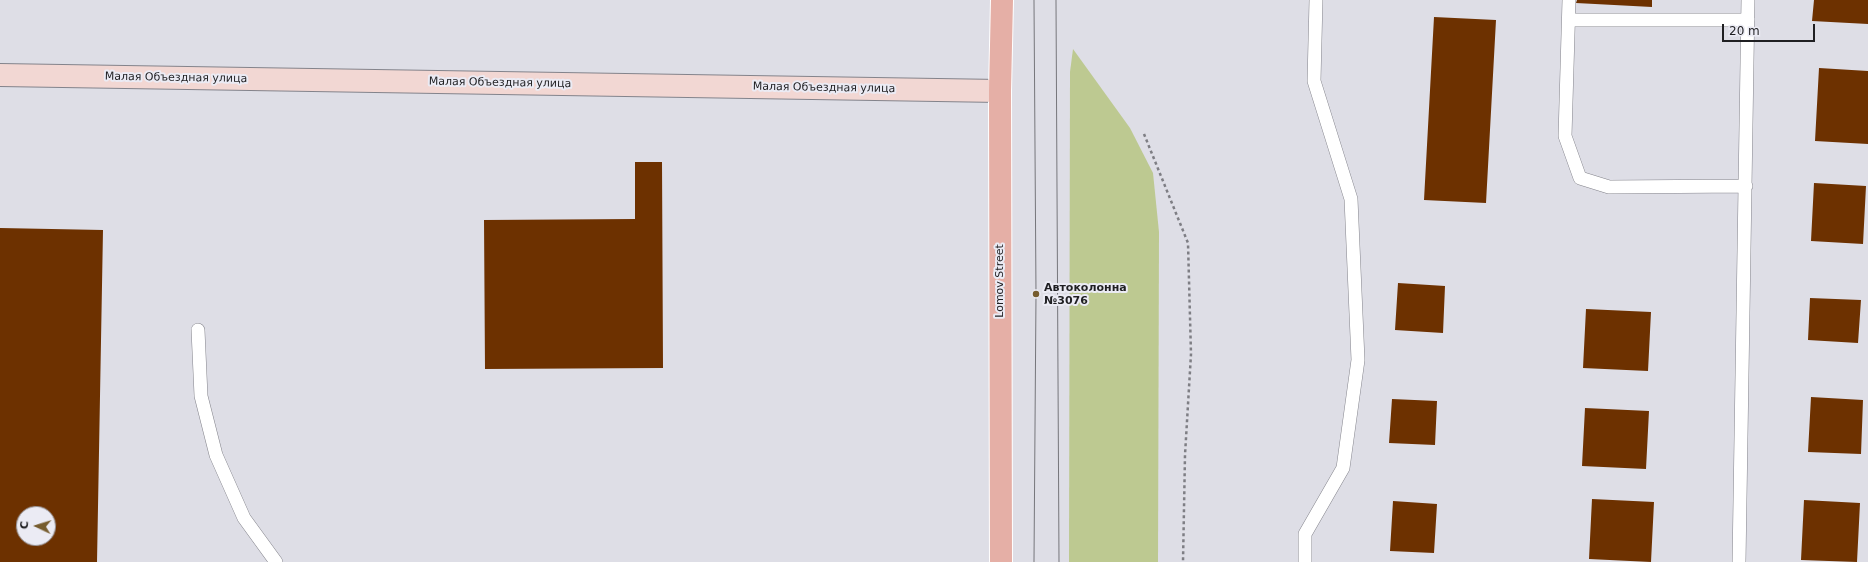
<!DOCTYPE html>
<html>
<head>
<meta charset="utf-8">
<style>
  body { margin:0 }
  #map { position:relative; width:1868px; height:562px; overflow:hidden; background:#dedee6; font-family:"DejaVu Sans",sans-serif }
  canvas { display:block }
  .north { position:absolute; left:16px; top:506px; width:40px; height:40px; box-sizing:border-box; background:#ebebf4; border:1px solid #9999a0; border-radius:50%; rotate:274deg; font-size:11px; font-weight:700; line-height:16px; text-align:center; color:#1f1f22 }
  .north::after { content:''; display:block; margin:auto; width:14px; height:18px; background:#765c2e; clip-path:polygon(50% 0,100% 100%,50% 72%,0 100%) }
  .scale { position:absolute; left:1722px; top:24px; width:93px; height:18px; box-sizing:border-box; border:2px solid #1f1f22; border-top:0; padding-left:5px; font-size:12px; line-height:14px; white-space:nowrap; color:#1f1f22; -webkit-text-stroke:3px #ebebf4; paint-order:stroke }
</style>
</head>
<body>
<div id="map">
<canvas width="1868" height="562"></canvas>
<div class="north">С</div>
<div class="scale">20 m</div>
</div>
<script>
const ctx = document.querySelector('canvas').getContext('2d');
ctx.lineJoin = 'round';
function fillPath(path, color) { ctx.fillStyle = color; ctx.fill(path, 'evenodd'); }
const shape = rows => new Path2D(rows.map(r => 'M' + r).join(''));
function trace(path, color, width, dash) { ctx.strokeStyle = color; ctx.lineWidth = width; ctx.lineCap = dash ? 'butt' : 'round'; ctx.setLineDash(dash || []); ctx.stroke(path); }
function drawText(font, color, halo, rows, align = 'center') {
  ctx.font = font + ' "DejaVu Sans",sans-serif'; ctx.lineWidth = 4; ctx.setLineDash([]); ctx.textBaseline = 'middle'; ctx.strokeStyle = halo; ctx.fillStyle = color; for (const [text, x, y, turn = 0] of rows) {
    ctx.save(); ctx.translate(x, y); ctx.rotate((+turn || 0) * Math.PI / 180); ctx.textAlign = isNaN(turn) ? turn : align; if (halo) ctx.strokeText(text, 0, 0); ctx.fillText(text, 0, 0); ctx.restore();
  }
}
const green = shape([
  [1073,49,1130,128,1153,173,1159,232,1158,562,1069,562,1070,72]
]);
const building = shape([
  [1577,0,1652,0,1652,7,1576,3],
  [1814,0,1868,0,1868,24,1812,21],
  [1434,17,1496,20,1486,203,1424,200],
  [1819,68,1868,71,1868,144,1815,141],
  [635,162,662,162,663,368,485,369,484,220,635,219],
  [1814,183,1866,186,1863,244,1811,241],
  [0,228,103,230,97,562,0,562],
  [24,514,48,514,48,538,24,538],
  [1398,283,1445,286,1443,333,1395,330],
  [1810,298,1861,300,1858,343,1808,340],
  [1586,309,1651,312,1648,371,1583,368],
  [1811,397,1863,400,1861,454,1808,452],
  [1392,399,1437,401,1435,445,1389,443],
  [1585,408,1649,411,1646,469,1582,466],
  [1592,499,1654,502,1651,562,1589,559],
  [1804,500,1860,503,1857,562,1801,560],
  [1393,501,1437,504,1434,553,1390,551]
]);
const path = shape([
  [1144,134,1188,243,1191,354,1185,455,1183,562]
]);
const lane = shape([
  [1569,0,1565,136,1580,178,1609,187,1746,186],
  [1569,20,1748,20],
  [198,330,201,396,216,455,244,518,276,562],
  [1305,562,1305,534,1343,468,1358,360,1351,199,1314,81,1316,0],
  [1739,562,1748,0]
]);
const secondary = shape([
  [0,75,1000,91]
]);
const primary = shape([
  [1001,562,1000,91,1002,0]
]);
const tram = shape([
  [1056,0,1059,562],
  [1034,562,1036,294,1034,0]
]);
const markers = [
  [1036,294,4,"#765c2e"]
];
const streetNames = [
  ["Малая Объездная улица",176,78,1],
  ["Малая Объездная улица",500,83,1],
  ["Малая Объездная улица",824,88,1],
  ["Lomov Street",1000,281,-90]
];
const poiNames = [
  ["Автоколонна",1044,288],
  ["№3076",1044,301]
];
fillPath(green, '#bdc991');
fillPath(building, '#6d3100');
trace(lane, '#83838b', 14);
trace(secondary, '#83838b', 24);
trace(primary, '#fff', 24);
trace(path, '#7e7e84', 2.5, [3, 3]);
trace(lane, '#fff', 13);
trace(secondary, '#f2d7d3', 22);
trace(primary, '#e5afa6', 22);
trace(tram, '#76767b', 1);
for (const [x, y, r, color] of markers) { const dot = new Path2D(); dot.arc(x, y, r, 0, 2 * Math.PI); ctx.fillStyle = color; ctx.fill(dot); trace(dot, '#ebebf4', 1.5); }
drawText('11px', '#1f1f22', '#ebebf4', streetNames);
drawText('bold 11px', '#1f1f22', '#ebebf4', poiNames, 'left');
</script>
</body>
</html>
